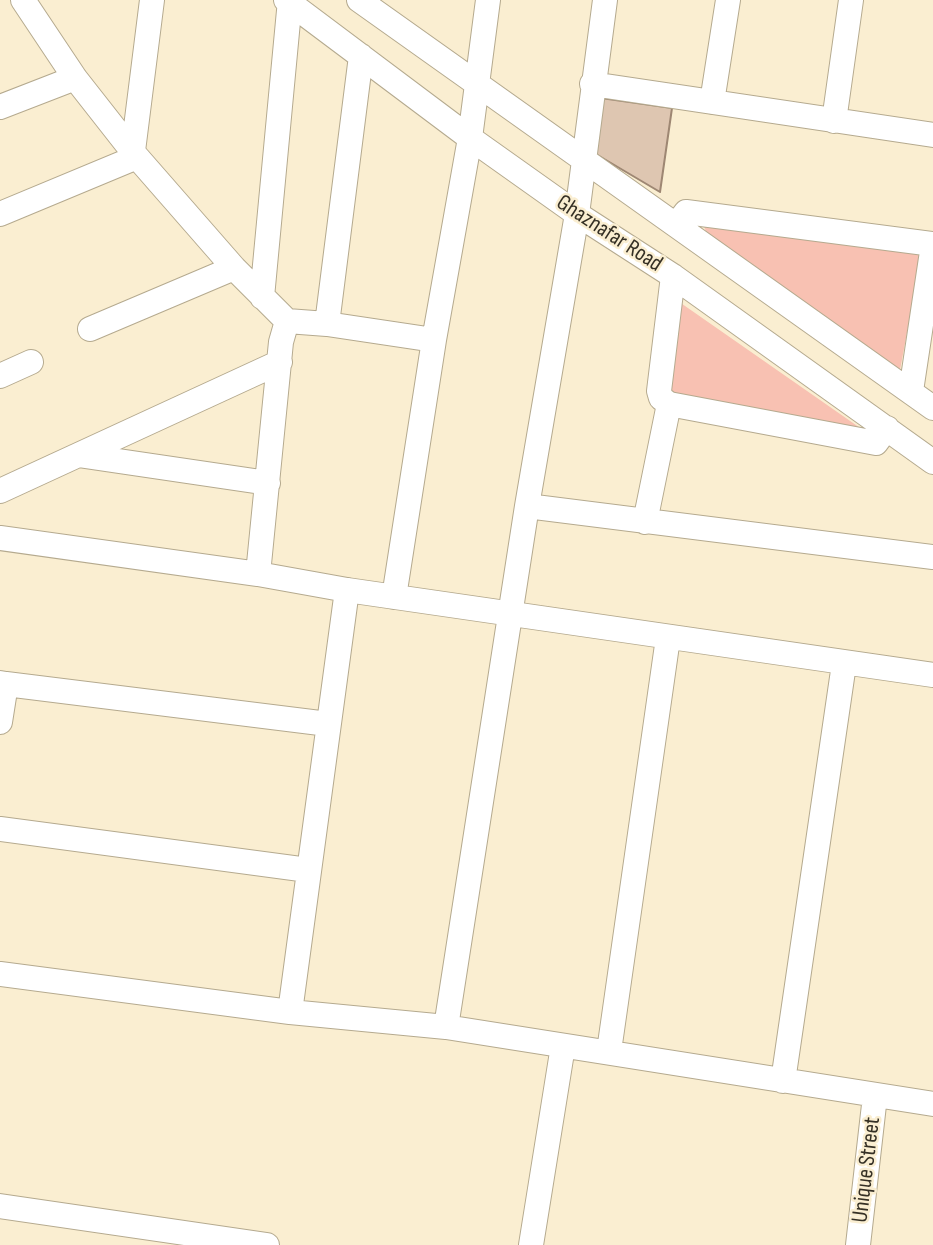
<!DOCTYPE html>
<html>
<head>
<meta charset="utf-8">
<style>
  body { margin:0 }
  canvas { display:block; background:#faeed1 }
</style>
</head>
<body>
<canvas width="933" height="1245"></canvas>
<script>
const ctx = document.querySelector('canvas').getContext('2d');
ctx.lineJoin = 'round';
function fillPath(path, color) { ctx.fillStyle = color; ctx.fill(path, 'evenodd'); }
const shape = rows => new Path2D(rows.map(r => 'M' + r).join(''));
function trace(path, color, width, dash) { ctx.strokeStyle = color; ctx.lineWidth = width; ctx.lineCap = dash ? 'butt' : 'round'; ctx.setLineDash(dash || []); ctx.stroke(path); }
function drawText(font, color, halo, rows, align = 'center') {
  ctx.font = font + ' "Sofia Sans Condensed",sans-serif'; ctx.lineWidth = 5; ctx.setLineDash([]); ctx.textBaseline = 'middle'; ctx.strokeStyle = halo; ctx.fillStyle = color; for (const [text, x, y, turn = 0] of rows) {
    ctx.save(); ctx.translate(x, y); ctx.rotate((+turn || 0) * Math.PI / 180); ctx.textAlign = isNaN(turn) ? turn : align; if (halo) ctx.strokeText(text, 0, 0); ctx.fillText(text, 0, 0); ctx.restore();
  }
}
const green = shape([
  [701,220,923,247,900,370,710,240],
  [675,299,876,439,665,393]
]);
const building = shape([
  [601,98,672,108,660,192,594,153,601,98]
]);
const street = shape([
  [23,0,75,78,137,157,234,268,287,321,327,324,434,340],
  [286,0,470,138,577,214,673,276,933,462],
  [359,0,933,408],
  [592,84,933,135],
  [712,102,728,0],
  [0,107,75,78],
  [834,121,851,0],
  [133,151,152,0],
  [0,214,137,157],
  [676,225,686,212,933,244],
  [673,276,659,391,661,398,669,404,876,443,887,428],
  [262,297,290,0],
  [327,324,361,56],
  [90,329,234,268],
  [0,376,31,362],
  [911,391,933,245],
  [78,455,268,483],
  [0,491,280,362],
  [527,506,933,557],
  [645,522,669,404],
  [0,538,258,574,347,590,933,675],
  [258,574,281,342,287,321],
  [394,597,434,340,470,138,488,0],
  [0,683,6,684,0,722],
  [6,684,328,724],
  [0,829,308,870],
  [0,974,290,1012,446,1027,933,1104],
  [290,1012,347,590],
  [446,1027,527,506,577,214,605,0],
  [609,1051,668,638],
  [783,1081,844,664],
  [0,1206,267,1245],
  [531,1245,563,1046],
  [858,1245,875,1096]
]);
const streetNames = [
  ["Ghaznafar Road",609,234,33],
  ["Unique Street",867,1170,-83]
];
fillPath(green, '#f8c1b2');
fillPath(building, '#dec6b1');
trace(building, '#9e8773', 2);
trace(street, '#b5aa8f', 26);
trace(street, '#fff', 24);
drawText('23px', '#353025', '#faeed1', streetNames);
</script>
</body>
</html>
